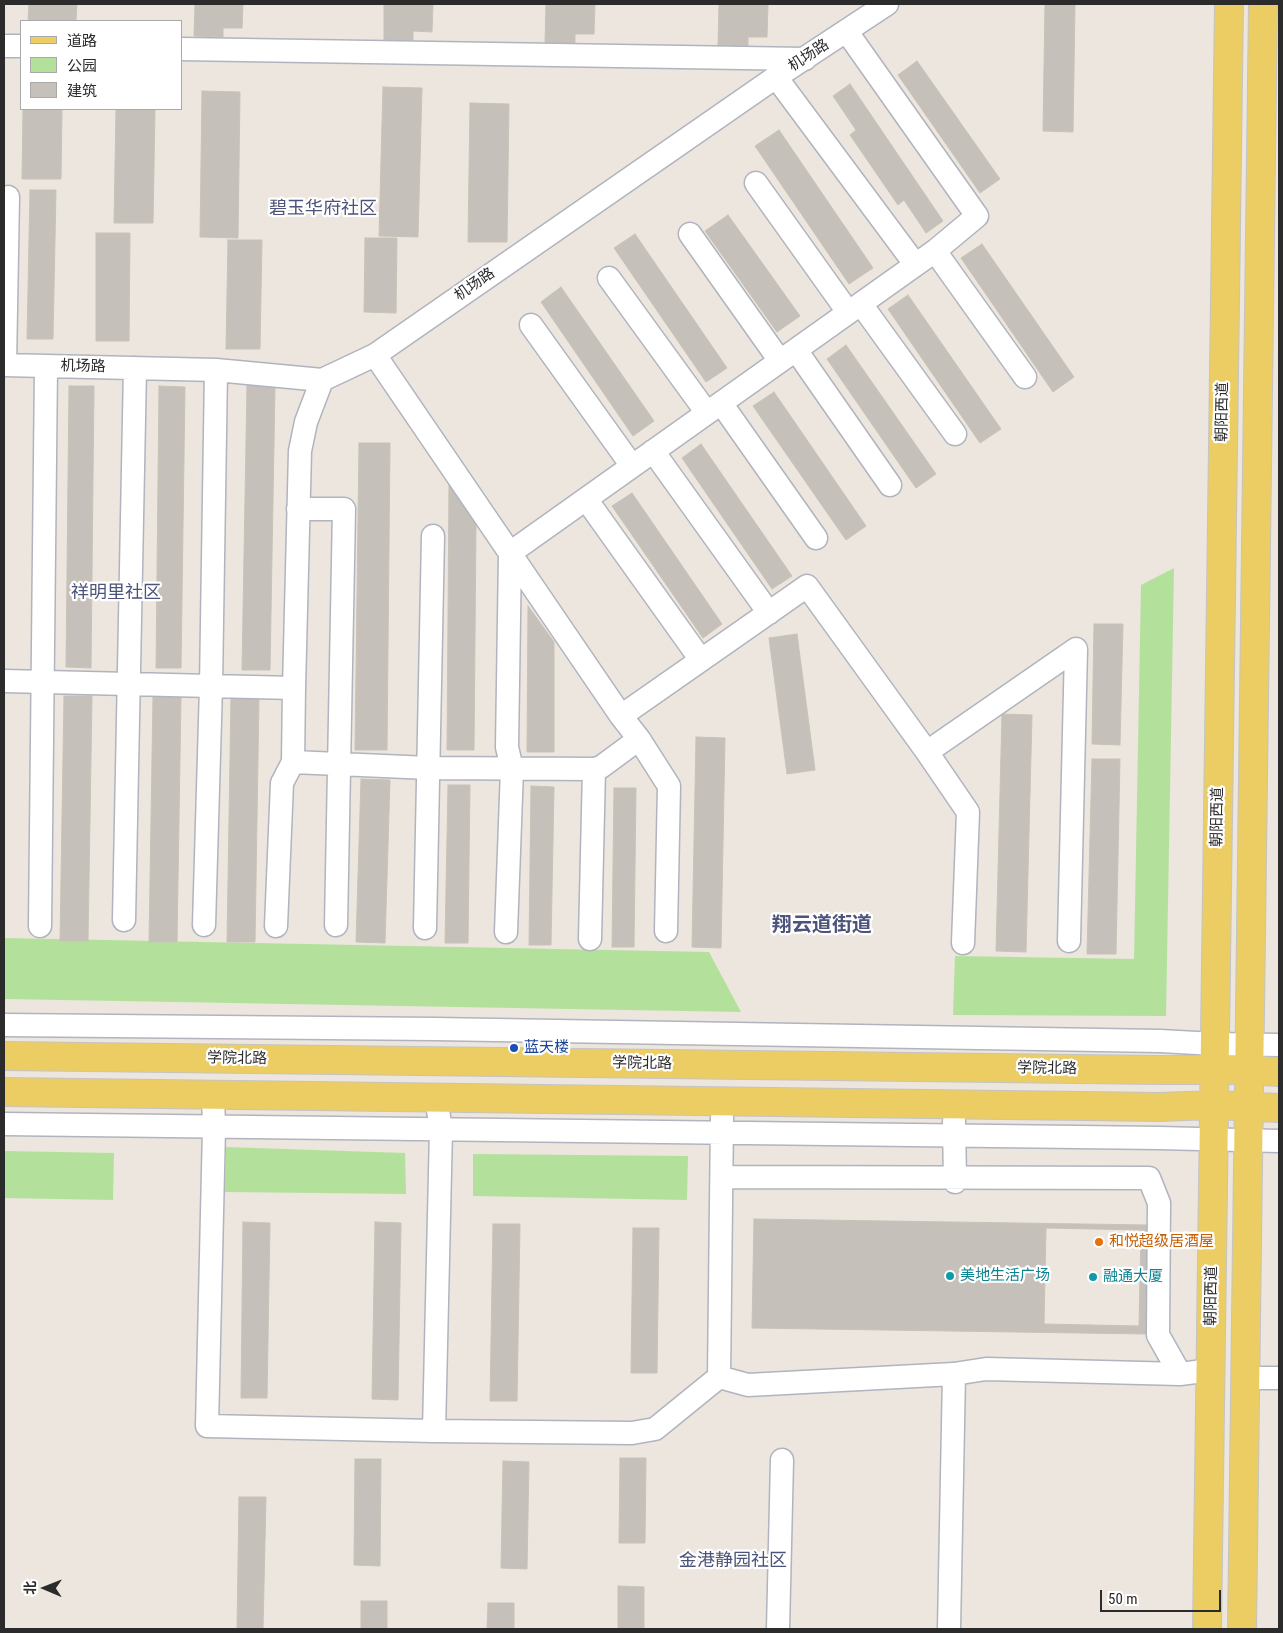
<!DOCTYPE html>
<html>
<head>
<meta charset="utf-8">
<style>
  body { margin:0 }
  #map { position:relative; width:1283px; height:1633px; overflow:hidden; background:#ece6de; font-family:"Roboto Condensed","Noto Sans SC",sans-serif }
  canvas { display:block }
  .frame { position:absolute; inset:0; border:5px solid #2b2b2b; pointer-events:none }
  .legend { position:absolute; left:20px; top:20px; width:162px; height:90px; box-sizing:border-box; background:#fff; border:1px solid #aaa; margin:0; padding:6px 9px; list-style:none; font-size:15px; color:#2b2b2b }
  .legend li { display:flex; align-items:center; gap:10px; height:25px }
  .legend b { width:25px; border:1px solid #aaa }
  .north { position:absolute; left:20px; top:1563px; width:50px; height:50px; -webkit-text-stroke:4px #fff; paint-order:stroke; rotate:271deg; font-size:14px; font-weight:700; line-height:20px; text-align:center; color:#2b2b2b }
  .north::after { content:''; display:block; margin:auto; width:18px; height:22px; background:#2b2b2b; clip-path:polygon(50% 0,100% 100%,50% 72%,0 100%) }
  .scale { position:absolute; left:1100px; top:1590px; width:121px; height:22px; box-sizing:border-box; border:2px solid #2b2b2b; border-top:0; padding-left:6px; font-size:15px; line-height:18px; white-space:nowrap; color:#2b2b2b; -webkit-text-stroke:4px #fff; paint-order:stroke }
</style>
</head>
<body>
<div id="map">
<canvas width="1283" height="1633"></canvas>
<div class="frame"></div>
<ul class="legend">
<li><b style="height:6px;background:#eccd63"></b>道路</li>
<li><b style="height:14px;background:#b3e19c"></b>公园</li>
<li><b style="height:14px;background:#c5c0b9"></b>建筑</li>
</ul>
<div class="north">北</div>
<div class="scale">50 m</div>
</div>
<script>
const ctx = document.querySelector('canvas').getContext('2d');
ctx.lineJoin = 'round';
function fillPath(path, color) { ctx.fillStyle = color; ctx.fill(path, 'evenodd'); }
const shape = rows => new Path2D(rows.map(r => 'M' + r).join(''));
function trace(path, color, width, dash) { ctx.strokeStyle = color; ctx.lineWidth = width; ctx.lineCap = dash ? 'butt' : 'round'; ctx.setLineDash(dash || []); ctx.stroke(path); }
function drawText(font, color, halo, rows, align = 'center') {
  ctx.font = font + ' "Roboto Condensed","Noto Sans SC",sans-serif'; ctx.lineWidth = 4.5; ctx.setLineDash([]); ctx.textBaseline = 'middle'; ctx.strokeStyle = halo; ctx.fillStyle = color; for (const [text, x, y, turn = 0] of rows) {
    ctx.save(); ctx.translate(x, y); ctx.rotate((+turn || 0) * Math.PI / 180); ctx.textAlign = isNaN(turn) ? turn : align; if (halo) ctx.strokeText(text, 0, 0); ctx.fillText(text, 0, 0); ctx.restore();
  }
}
const green = shape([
  [1174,568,1166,1016,953,1015,955,956,1134,959,1141,585],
  [4,938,709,952,741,1012,4,999],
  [226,1147,405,1153,406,1194,225,1192],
  [4,1151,114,1153,113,1200,4,1198],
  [473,1154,688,1156,687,1200,473,1196]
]);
const building = shape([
  [29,4,77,4,76,21,28,21,29,4],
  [195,4,243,4,242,28,223,28,223,37,194,36,195,4],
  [384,4,433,4,432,32,413,31,413,40,384,40,384,4],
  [546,4,595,4,594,34,575,34,575,43,545,43,546,4],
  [719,4,768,4,767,37,748,37,748,46,718,46,719,4],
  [1045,4,1075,4,1073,132,1043,131,1045,4],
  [917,61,1000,179,980,193,898,75,917,61],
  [850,84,943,221,926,233,904,200,898,205,850,135,856,130,833,96,850,84],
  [383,87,422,88,418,237,379,236,383,87],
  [202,91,240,92,238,238,200,237,202,91],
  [470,103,509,104,507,242,468,242,470,103],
  [23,109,62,109,61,179,22,179,23,109],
  [116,109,155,109,153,223,114,223,116,109],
  [779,130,873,268,849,284,755,146,779,130],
  [30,190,56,190,53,339,27,339,30,190],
  [728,215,800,316,777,332,705,231,728,215],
  [96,233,130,233,129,341,96,341,96,233],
  [635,234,727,368,706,382,614,248,635,234],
  [365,238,397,238,396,313,364,312,365,238],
  [228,240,262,240,260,349,226,349,228,240],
  [982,244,1074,377,1053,392,961,258,982,244],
  [561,287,654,421,633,436,541,302,561,287],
  [908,295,1001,429,980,443,888,309,908,295],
  [846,345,936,474,916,488,827,359,846,345],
  [247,385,275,386,270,670,242,670,247,385],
  [69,386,94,386,91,668,66,667,69,386],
  [159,386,185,387,181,668,156,668,159,386],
  [774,392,866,526,846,540,753,406,774,392],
  [359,443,390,443,387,750,355,750,359,443],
  [701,444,792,576,772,589,682,458,701,444],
  [449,485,476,521,474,750,447,750,449,485],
  [632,493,722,624,703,638,612,506,632,493],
  [528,606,554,642,554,752,527,752,528,606],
  [1094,624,1123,624,1120,745,1092,744,1094,624],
  [797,634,815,770,787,774,769,638,797,634],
  [64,696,92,696,88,941,60,941,64,696],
  [153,697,181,697,177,942,149,942,153,697],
  [231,697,259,697,255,942,227,942,231,697],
  [1002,714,1032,715,1026,952,996,951,1002,714],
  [696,737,725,738,721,948,692,947,696,737],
  [1092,759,1120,759,1116,954,1087,954,1092,759],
  [361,779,390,780,385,943,356,942,361,779],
  [448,785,470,785,468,943,445,943,448,785],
  [531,786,554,787,551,945,529,945,531,786],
  [614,788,636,788,634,947,612,947,614,788],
  [754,1219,1148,1225,1146,1334,752,1328,754,1219],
  [243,1222,270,1223,267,1398,241,1398,243,1222],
  [375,1222,401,1223,398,1400,372,1399,375,1222],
  [493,1224,520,1224,517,1401,490,1401,493,1224],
  [633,1228,659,1228,657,1373,631,1373,633,1228],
  [1046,1228,1141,1230,1139,1326,1044,1324,1046,1228],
  [620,1458,646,1458,645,1543,619,1543,620,1458],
  [355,1459,381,1459,380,1566,354,1565,355,1459],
  [503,1461,529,1462,527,1569,501,1568,503,1461],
  [239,1497,266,1497,263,1629,237,1629,239,1497],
  [618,1586,644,1587,644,1629,618,1629,618,1586],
  [361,1601,387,1601,387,1629,361,1629,361,1601],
  [488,1603,514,1603,514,1629,487,1629,488,1603]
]);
const minor = shape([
  [4,46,21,46],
  [181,49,805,59],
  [776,77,915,264],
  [756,183,848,312],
  [690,234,780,361],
  [935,251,1025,377],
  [609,278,707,413],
  [861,304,955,434],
  [531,325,632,466],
  [796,350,890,485],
  [375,355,621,716,639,739,669,786,666,931],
  [4,365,216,370,322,380,375,355,776,77,887,4],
  [5,365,8,197],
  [721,403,816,538],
  [653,451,769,613],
  [586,499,701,660],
  [298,509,344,509,336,925],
  [4,681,294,688,300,451,306,422,322,380],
  [294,688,293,762,429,768,594,769,601,767,639,739],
  [621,716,807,586,927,752,1076,649,1069,941],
  [927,752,968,812,963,943],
  [124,920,135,368],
  [204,925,211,686,216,370],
  [40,926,46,366],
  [276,926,282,783,293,762],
  [425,928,433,536],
  [506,932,512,769,507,747,510,553,935,251,977,216,847,32],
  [590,939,594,769],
  [4,1025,435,1029,1160,1041,1215,1044,1279,1045],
  [213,1095,214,1128,207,1426,434,1431,632,1433,655,1429,719,1377,748,1385,954,1374,986,1369,1180,1374,1211,1370],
  [954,1121,955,1182],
  [4,1124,1159,1138,1279,1141],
  [722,1177,1149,1178,1159,1203,1158,1335,1180,1374],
  [719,1377,722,1118],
  [1245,1378,1279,1378],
  [434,1431,441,1129,436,1098],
  [778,1629,782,1460],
  [949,1629,954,1374]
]);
const major = shape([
  [4,1056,1160,1070,1248,1070,1279,1072],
  [4,1092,1159,1107,1215,1105,1279,1108],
  [1207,1629,1229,4],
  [1242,1629,1263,4]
]);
const markers = [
  [514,1048,5,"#1a4fb4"],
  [1099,1242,5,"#e8710a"],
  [950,1276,5,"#0f9aa8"],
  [1093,1277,5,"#0f9aa8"]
];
const streetNames = [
  ["机场路",809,56,-33],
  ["机场路",475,285,-35],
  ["机场路",83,367,1],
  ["朝阳西道",1223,412,-89],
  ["朝阳西道",1218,817,-89],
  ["学院北路",237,1059,1],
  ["学院北路",642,1064,1],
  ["学院北路",1047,1069,1],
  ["朝阳西道",1212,1296,-89]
];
const transitNames = [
  ["蓝天楼",524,1048]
];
const foodNames = [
  ["和悦超级居酒屋",1109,1242]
];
const cultureNames = [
  ["美地生活广场",960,1276],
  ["融通大厦",1103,1277]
];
const quarterNames = [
  ["碧玉华府社区",323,209],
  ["祥明里社区",116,593],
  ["金港静园社区",733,1561]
];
const districtNames = [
  ["翔云道街道",822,926]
];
fillPath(green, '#b3e19c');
fillPath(building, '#c5c0b9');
trace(building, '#c8c2b7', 1);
trace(minor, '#b1b4be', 25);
trace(major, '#c4c4c4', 30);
trace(minor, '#fff', 22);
trace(major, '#eccd63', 28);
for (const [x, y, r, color] of markers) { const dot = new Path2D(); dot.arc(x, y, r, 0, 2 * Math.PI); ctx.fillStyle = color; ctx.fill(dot); trace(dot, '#fff', 2); }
drawText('15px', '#2b2b2b', '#fff', streetNames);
drawText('15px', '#164399', '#fff', transitNames, 'left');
drawText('15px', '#c56008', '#fff', foodNames, 'left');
drawText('15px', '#0d838f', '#fff', cultureNames, 'left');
drawText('18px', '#4d547b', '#fff', quarterNames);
drawText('bold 20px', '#4d547b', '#fff', districtNames);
</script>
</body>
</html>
